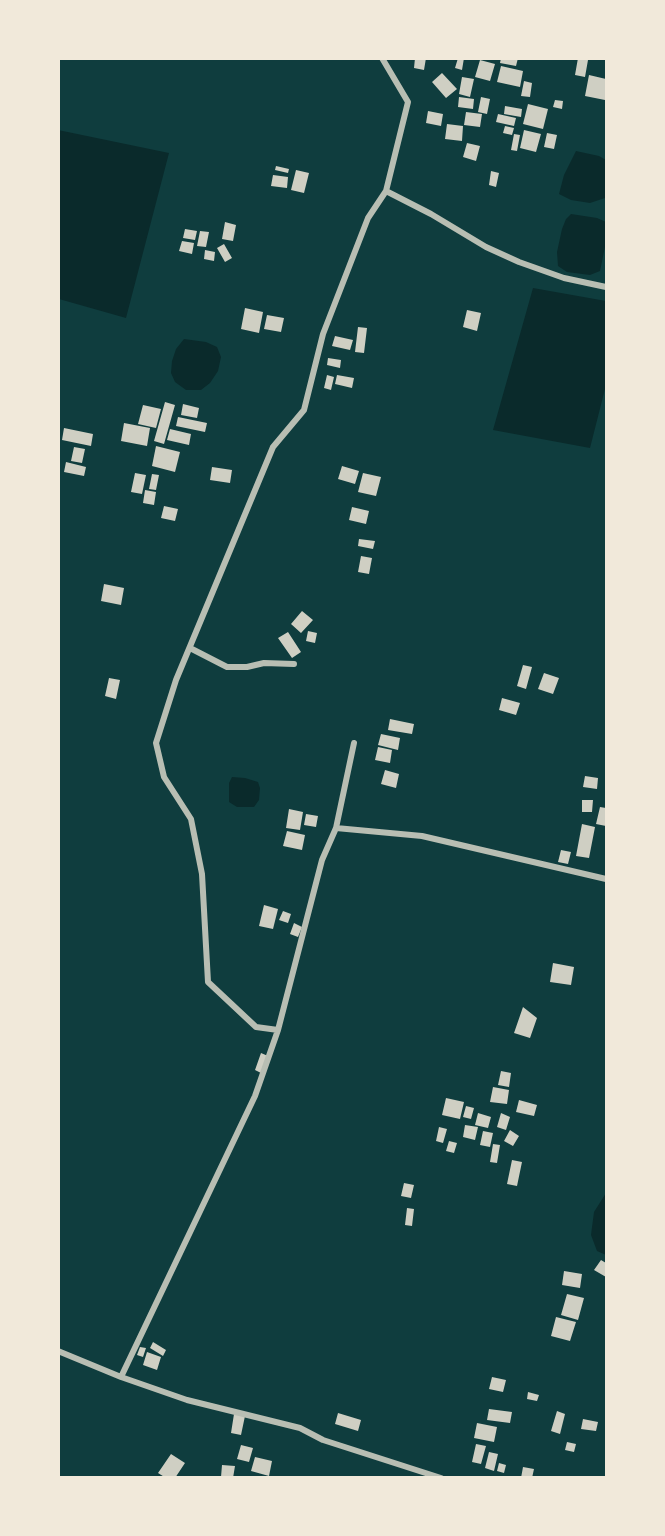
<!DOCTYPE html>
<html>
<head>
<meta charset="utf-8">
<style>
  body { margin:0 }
  #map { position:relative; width:665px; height:1536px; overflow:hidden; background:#0f3d3e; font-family:"Roboto Condensed",sans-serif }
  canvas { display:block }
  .frame { position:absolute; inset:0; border:60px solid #f1e9da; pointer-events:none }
</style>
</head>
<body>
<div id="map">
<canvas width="665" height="1536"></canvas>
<div class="frame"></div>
</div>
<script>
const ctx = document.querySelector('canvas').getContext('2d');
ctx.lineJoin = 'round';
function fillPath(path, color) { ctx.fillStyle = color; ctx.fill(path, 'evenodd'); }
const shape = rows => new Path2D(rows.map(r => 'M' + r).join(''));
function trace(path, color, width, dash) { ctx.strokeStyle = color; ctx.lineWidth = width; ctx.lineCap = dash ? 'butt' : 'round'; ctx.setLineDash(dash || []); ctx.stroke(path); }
const water = shape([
  [58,130,169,153,126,318,59,299],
  [576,151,599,156,606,160,606,192,605,198,590,203,571,200,559,194,564,175],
  [571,214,597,218,606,222,606,242,600,271,590,275,567,272,558,266,557,252,562,229,566,219],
  [533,288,606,301,606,385,590,448,493,430],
  [184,339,206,342,217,347,221,357,218,371,210,383,201,390,186,390,175,382,171,373,172,361,176,349],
  [232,777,245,778,258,782,260,788,259,800,254,807,237,807,229,802,229,783],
  [606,1193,606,1255,597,1251,591,1235,594,1212]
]);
const building = shape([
  [415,58,426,58,424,70,414,68],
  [458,58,464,58,462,70,455,68],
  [501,58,518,58,516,66,500,63],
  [578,58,588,60,585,77,575,75],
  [480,60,495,64,490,81,475,77],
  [501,66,523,71,520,87,497,82],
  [442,73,457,89,446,98,432,82],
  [589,75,606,79,605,100,585,96],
  [462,77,474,79,470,97,459,94],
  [524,81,532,83,530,97,521,96],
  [459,97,474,99,473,109,458,107],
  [481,97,490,99,487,114,478,112],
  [555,100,563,101,562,109,553,107],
  [528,104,548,109,543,129,523,124],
  [505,106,522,109,521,117,504,114],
  [428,111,443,114,441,126,426,123],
  [466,112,482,114,480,127,464,125],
  [498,114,516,118,514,126,496,122],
  [447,124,463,126,462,141,445,139],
  [505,126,514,128,512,135,503,133],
  [524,130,541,134,536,152,520,148],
  [547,133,557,135,554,149,544,147],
  [514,134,520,135,517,151,511,150],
  [467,143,480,146,476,161,463,157],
  [276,166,289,169,288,173,275,170],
  [296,170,309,173,304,193,291,190],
  [491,171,499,173,496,187,489,185],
  [273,175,288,177,287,188,271,186],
  [225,222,236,225,233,241,222,239],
  [185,229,197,231,195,240,183,238],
  [200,231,209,232,206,247,197,246],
  [182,241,194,243,192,254,179,251],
  [224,244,232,258,225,262,217,248],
  [205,250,215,252,214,261,204,259],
  [245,308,263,312,259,333,241,329],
  [467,310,481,313,477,331,463,327],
  [267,315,284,318,281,332,264,329],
  [358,327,367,328,364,353,355,352],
  [335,336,353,340,350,350,332,346],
  [328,358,341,360,340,368,327,365],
  [327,375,334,377,331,390,324,388],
  [337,375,354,378,352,388,335,384],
  [165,402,175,405,164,444,154,441],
  [183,404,199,408,197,418,181,415],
  [143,405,161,409,156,428,138,424],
  [178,417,207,423,205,432,176,426],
  [124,423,150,428,147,446,121,441],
  [64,428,93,434,91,446,62,440],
  [170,429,191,434,189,445,167,440],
  [156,446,180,452,175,472,152,466],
  [74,447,85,449,82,463,71,461],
  [66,462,86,467,84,476,64,472],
  [342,466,359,471,355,484,338,479],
  [212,467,232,470,230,483,210,480],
  [135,473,146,475,142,494,131,492],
  [363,473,381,477,376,496,358,492],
  [152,474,159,475,156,490,149,489],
  [145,490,156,492,154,505,143,503],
  [164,506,178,509,175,521,161,518],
  [352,507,369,511,366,524,349,520],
  [359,539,375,541,373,549,358,546],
  [361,556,372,558,369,574,358,572],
  [104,584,124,588,121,605,101,601],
  [302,611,313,620,301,633,291,624],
  [308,631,317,633,315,643,306,641],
  [288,632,301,652,292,658,278,638],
  [523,665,532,667,526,689,517,686],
  [544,673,559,678,553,694,538,689],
  [109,678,120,680,116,699,105,696],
  [502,698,520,703,516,715,499,710],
  [390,719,414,724,412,734,388,730],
  [381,734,400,738,398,750,378,745],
  [378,747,392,750,390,763,375,760],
  [385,770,399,774,396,788,381,784],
  [585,776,598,778,597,789,583,787],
  [582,800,593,800,592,812,582,812],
  [600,807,606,808,606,826,596,824],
  [289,809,303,812,300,830,286,828],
  [306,814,318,816,316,827,304,825],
  [582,824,595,827,589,858,576,856],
  [287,831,305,835,302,850,283,846],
  [561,850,571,852,568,864,558,862],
  [264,905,278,909,273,929,259,926],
  [283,911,291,914,288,923,279,920],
  [294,923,302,927,298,937,290,934],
  [553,963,574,967,571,985,550,982],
  [523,1007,537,1018,530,1038,514,1033],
  [261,1053,268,1056,261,1073,255,1070],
  [501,1071,511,1073,509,1087,498,1085],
  [493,1087,509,1090,507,1104,490,1102],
  [446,1098,464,1102,460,1119,442,1115],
  [519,1100,537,1105,534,1116,516,1112],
  [466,1106,474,1108,471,1119,463,1117],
  [478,1113,491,1117,488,1128,475,1125],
  [501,1113,510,1117,506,1130,497,1127],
  [465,1125,478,1127,475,1140,463,1137],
  [439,1127,447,1129,443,1143,436,1141],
  [510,1130,519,1136,513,1146,504,1141],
  [483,1131,493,1133,490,1147,480,1145],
  [449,1141,457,1143,454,1153,446,1151],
  [493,1144,500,1145,497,1163,490,1162],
  [512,1160,522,1162,517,1186,507,1184],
  [404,1183,414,1185,411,1198,401,1196],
  [407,1208,414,1209,412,1226,405,1225],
  [601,1260,606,1263,606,1277,594,1270],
  [564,1271,582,1274,580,1288,562,1285],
  [567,1294,584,1298,578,1320,561,1315],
  [556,1317,576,1322,570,1341,551,1336],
  [153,1342,166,1350,163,1356,150,1348],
  [140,1347,146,1348,143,1357,137,1355],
  [147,1352,161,1357,157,1370,143,1365],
  [492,1377,506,1380,503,1392,489,1389],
  [528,1392,539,1395,537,1401,527,1399],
  [489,1409,512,1412,510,1423,487,1420],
  [557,1411,565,1414,560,1434,551,1431],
  [338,1413,361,1420,358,1431,335,1424],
  [234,1414,245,1416,241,1435,231,1433],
  [583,1419,598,1422,596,1431,581,1429],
  [477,1423,497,1427,494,1442,474,1438],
  [567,1442,576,1444,574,1452,565,1450],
  [476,1444,486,1446,481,1464,472,1462],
  [241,1445,253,1448,249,1462,237,1459],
  [489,1452,498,1454,494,1471,485,1468],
  [171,1454,185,1463,175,1478,166,1478,158,1473],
  [255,1457,272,1461,269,1476,251,1471],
  [499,1463,506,1465,504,1473,497,1471],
  [222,1465,235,1466,233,1478,221,1477],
  [523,1467,534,1469,532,1478,521,1478]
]);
const minor = shape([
  [386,191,431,214,486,247,519,262,564,278,606,287],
  [190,648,227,667,247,667,264,663,294,664],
  [354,743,336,828,322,860,278,1030,255,1096,121,1377,187,1400,300,1428,323,1440,441,1478],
  [336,828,422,836,606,879],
  [278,1030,256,1027,208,982,202,874,191,819,164,777,156,743,176,680,273,447,304,410,323,334,368,218,386,191,408,102,382,58],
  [58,1351,121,1377]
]);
fillPath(water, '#0a2a2b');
fillPath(building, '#cfcfc3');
trace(minor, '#b8beb3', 6);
</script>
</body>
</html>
